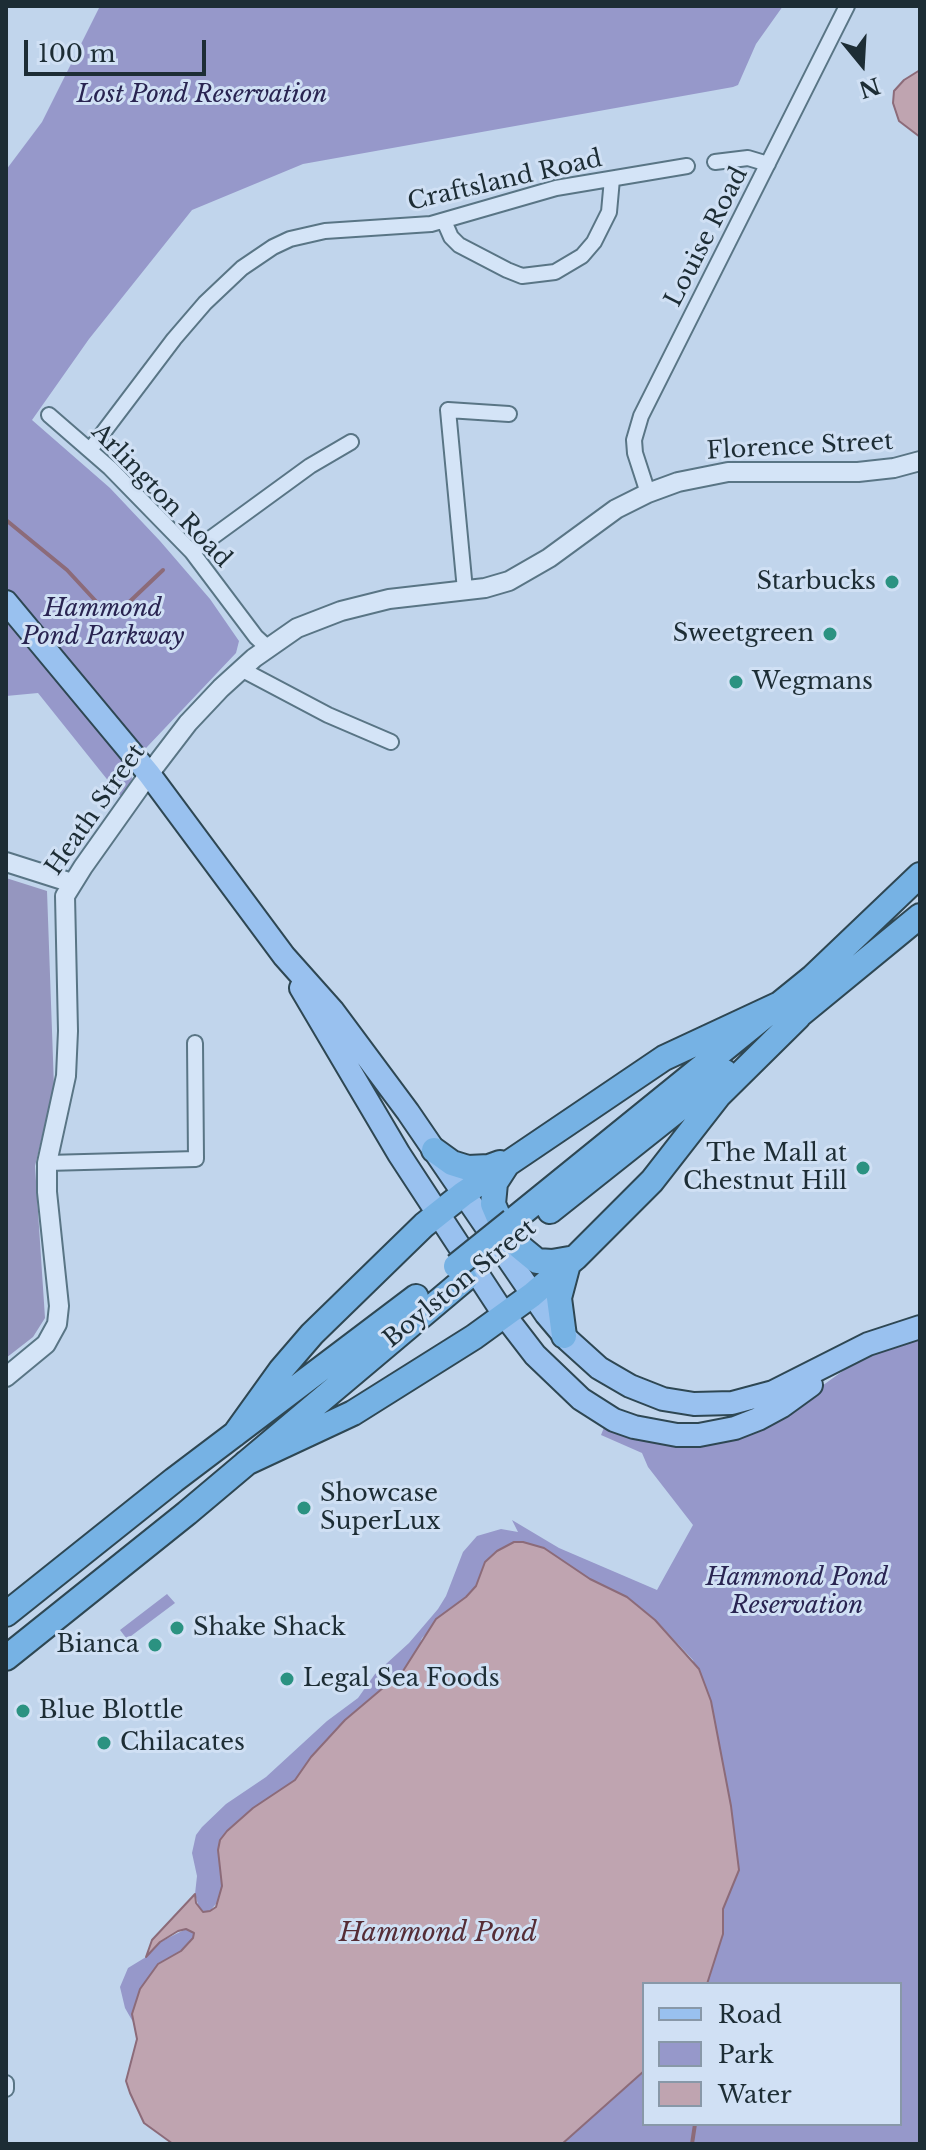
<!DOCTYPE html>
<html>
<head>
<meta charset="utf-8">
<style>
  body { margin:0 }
  #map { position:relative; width:926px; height:2150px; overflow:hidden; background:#c1d5ec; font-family:"Libre Baskerville",serif }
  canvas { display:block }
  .frame { position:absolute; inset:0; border:8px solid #1d2d35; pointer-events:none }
  .legend { position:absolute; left:642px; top:1982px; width:260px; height:144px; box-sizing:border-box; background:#d0e0f4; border:2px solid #8898a8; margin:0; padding:10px 14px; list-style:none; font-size:24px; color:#1d2d35 }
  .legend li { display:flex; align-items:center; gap:16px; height:40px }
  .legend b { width:40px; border:2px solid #8898a8 }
  .north { position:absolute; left:822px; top:24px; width:80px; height:80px; -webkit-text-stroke:6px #d0e0f4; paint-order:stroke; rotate:162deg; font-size:22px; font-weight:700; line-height:32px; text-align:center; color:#1d2d35 }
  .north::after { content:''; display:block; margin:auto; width:28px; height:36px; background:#1d2d35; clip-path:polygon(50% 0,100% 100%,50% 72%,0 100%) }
  .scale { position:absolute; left:24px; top:40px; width:182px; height:36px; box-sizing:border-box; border:4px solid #1d2d35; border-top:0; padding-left:10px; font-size:24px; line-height:28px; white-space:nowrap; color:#1d2d35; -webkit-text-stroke:6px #d0e0f4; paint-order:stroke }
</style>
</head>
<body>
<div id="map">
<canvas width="926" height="2150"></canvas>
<div class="frame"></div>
<ul class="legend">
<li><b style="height:10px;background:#99c1ef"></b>Road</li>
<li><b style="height:22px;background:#9698ca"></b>Park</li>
<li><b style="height:22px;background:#bfa4b0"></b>Water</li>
</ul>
<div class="north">N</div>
<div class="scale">100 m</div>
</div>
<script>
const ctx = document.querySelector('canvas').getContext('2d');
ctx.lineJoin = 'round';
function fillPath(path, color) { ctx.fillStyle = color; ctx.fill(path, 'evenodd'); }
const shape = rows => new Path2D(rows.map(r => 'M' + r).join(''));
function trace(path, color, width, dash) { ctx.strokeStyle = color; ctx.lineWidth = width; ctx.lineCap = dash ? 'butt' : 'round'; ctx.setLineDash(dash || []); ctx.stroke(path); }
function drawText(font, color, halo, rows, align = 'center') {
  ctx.font = font + ' "Libre Baskerville",serif'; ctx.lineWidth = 6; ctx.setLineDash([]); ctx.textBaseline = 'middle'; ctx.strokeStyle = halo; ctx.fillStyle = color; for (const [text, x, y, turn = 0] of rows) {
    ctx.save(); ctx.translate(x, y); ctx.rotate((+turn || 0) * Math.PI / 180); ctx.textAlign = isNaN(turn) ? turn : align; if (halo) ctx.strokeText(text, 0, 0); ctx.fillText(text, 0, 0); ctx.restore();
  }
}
const green = shape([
  [100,6,783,6,756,44,738,85,733,87,303,164,192,210,89,339,32,420,110,488,160,541,210,599,239,641,236,653,129,766,132,779,122,798,38,693,6,696,6,170,42,122],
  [920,1340,920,2144,562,2144,644,2071,644,2124,900,2124,900,1984,707,1984,723,1934,723,1909,739,1870,720,1752,693,1660,663,1628,627,1597,590,1579,544,1549,497,1551,485,1562,476,1586,466,1597,422,1638,417,1651,403,1671,345,1720,311,1757,295,1780,253,1808,227,1831,220,1899,210,1911,204,1912,199,1908,195,1894,197,1876,192,1853,196,1835,202,1827,226,1804,266,1777,327,1721,358,1698,375,1674,409,1643,438,1609,446,1596,463,1552,477,1536,501,1529,518,1532,512,1520,559,1548,657,1590,693,1525,648,1467,642,1453,601,1435,605,1425,643,1440,677,1445,787,1411,847,1368,879,1352],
  [167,1594,175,1603,127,1639,120,1630],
  [186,1929,194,1933,193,1938,181,1951,158,1964,140,1989,132,2014,133,2022,125,2008,120,1987,128,1968,146,1957,160,1942]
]);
const cemetery = shape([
  [6,878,47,891,54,1087,35,1166,45,1318,33,1337,6,1358]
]);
const water = shape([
  [920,70,920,137,899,121,893,103,894,91,904,80,920,70],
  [514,1542,523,1542,544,1548,590,1579,627,1597,655,1620,699,1669,711,1701,731,1806,739,1870,723,1909,723,1934,707,1984,644,1984,644,2071,562,2144,173,2144,144,2123,130,2093,126,2081,137,2039,132,2014,140,1989,158,1964,181,1951,193,1938,194,1933,186,1929,178,1931,160,1942,146,1957,152,1940,195,1894,196,1903,203,1912,210,1911,216,1907,222,1886,218,1850,220,1840,227,1831,253,1808,295,1780,311,1757,345,1720,403,1671,436,1619,466,1597,476,1586,485,1562,497,1551,514,1542]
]);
const stream = shape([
  [6,520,67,570,104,610,113,613,124,607,163,570],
  [692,2144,695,2124]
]);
const minor = shape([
  [715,162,748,158,768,164],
  [444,221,451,237,459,245,507,270,522,276,555,272,582,256,594,242,609,212,612,179],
  [49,415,110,468,192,552,256,637,268,648],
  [90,450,174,339,205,303,242,268,273,247,290,239,325,231,431,224,556,188,687,166],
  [648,493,635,453,634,440,641,416,847,6],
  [192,552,310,466,351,442],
  [465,590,448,410,509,414],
  [241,669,328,715,391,742],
  [47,1163,196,1159,195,1043],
  [6,2083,6,2089]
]);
const tertiary = shape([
  [6,862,72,883],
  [6,1377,46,1344,57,1324,59,1306,47,1192,47,1163,66,1076,68,1031,65,896,83,867,149,774,188,723,221,688,254,658,297,628,341,611,389,599,485,588,509,581,549,558,616,509,648,493,678,482,728,472,858,472,894,468,920,461]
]);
const primary = shape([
  [6,602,149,774,284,956,333,1011,408,1112,546,1314,568,1340,599,1368,630,1386,663,1399,694,1404,732,1403,773,1392,868,1344,920,1327],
  [301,988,399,1154,505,1316,535,1355,581,1399,614,1420,634,1427,677,1435,699,1435,735,1428,758,1419,782,1406,811,1385]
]);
const trunk = shape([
  [786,1026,920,916],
  [434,1150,452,1163,468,1168,489,1167,500,1163],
  [506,1166,495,1183,493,1204,499,1218,520,1247,537,1261,552,1262,575,1258],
  [550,1211,725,1072],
  [512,1221,813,977,920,875],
  [564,1336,559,1298,568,1264],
  [235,1434,281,1370,312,1334,424,1225,463,1194,664,1058,782,1003],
  [246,1463,353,1413,474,1337,532,1295,575,1258,652,1181,719,1095,798,1017],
  [6,1614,174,1480,416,1297],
  [6,1658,187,1513,465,1279]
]);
const trunkBridge = shape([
  [456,1266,512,1221]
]);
const markers = [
  [892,582,8,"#2b9281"],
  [830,634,8,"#2b9281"],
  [736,682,8,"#2b9281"],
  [863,1168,8,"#2b9281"],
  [304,1508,8,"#2b9281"],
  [177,1628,8,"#2b9281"],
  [155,1645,8,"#2b9281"],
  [287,1679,8,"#2b9281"],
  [23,1711,8,"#2b9281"],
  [104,1743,8,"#2b9281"]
];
const parkNames = [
  ["Lost Pond Reservation",202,95],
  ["Hammond",103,609],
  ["Pond Parkway",103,637],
  ["Hammond Pond",797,1578],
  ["Reservation",797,1606]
];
const streetNames = [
  ["Craftsland Road",505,181,-13],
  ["Louise Road",707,237,-63],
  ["Florence Street",800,447,-3],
  ["Arlington Road",161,496,46],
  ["Heath Street",96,810,-55],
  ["Boylston Street",460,1284,-39]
];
const poiNames = [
  ["Starbucks",876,582,"right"],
  ["Sweetgreen",814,634,"right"],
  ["Wegmans",752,682],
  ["The Mall at",847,1154,"right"],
  ["Chestnut Hill",847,1182,"right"],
  ["Showcase",320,1494],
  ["SuperLux",320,1522],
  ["Shake Shack",193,1628],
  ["Bianca",139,1645,"right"],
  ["Legal Sea Foods",303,1679],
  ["Blue Blottle",39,1711],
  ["Chilacates",120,1743]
];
const waterNames = [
  ["Hammond Pond",438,1934]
];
fillPath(green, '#9698ca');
fillPath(cemetery, '#9596bf');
fillPath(water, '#bfa4b0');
trace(water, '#8c6b79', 2);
trace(stream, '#8c6b79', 4);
trace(minor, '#597585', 18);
trace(tertiary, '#597585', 22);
trace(primary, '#2e4753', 26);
trace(trunk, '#2e4753', 28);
trace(minor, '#d4e4f7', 14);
trace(tertiary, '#d4e4f7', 18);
trace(primary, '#99c1ef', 22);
trace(trunk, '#76b2e4', 24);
trace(trunkBridge, '#2e4753', 28, []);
trace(trunkBridge, '#76b2e4', 24);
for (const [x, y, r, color] of markers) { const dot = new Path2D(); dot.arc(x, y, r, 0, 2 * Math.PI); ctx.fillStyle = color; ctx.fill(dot); trace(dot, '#d0e0f4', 3); }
drawText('italic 24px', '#292451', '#d0e0f4', parkNames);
drawText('24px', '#1d2d35', '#d0e0f4', streetNames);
drawText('24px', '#1d2d35', '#d0e0f4', poiNames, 'left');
drawText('italic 26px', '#552d36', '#d0e0f4', waterNames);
</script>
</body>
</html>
